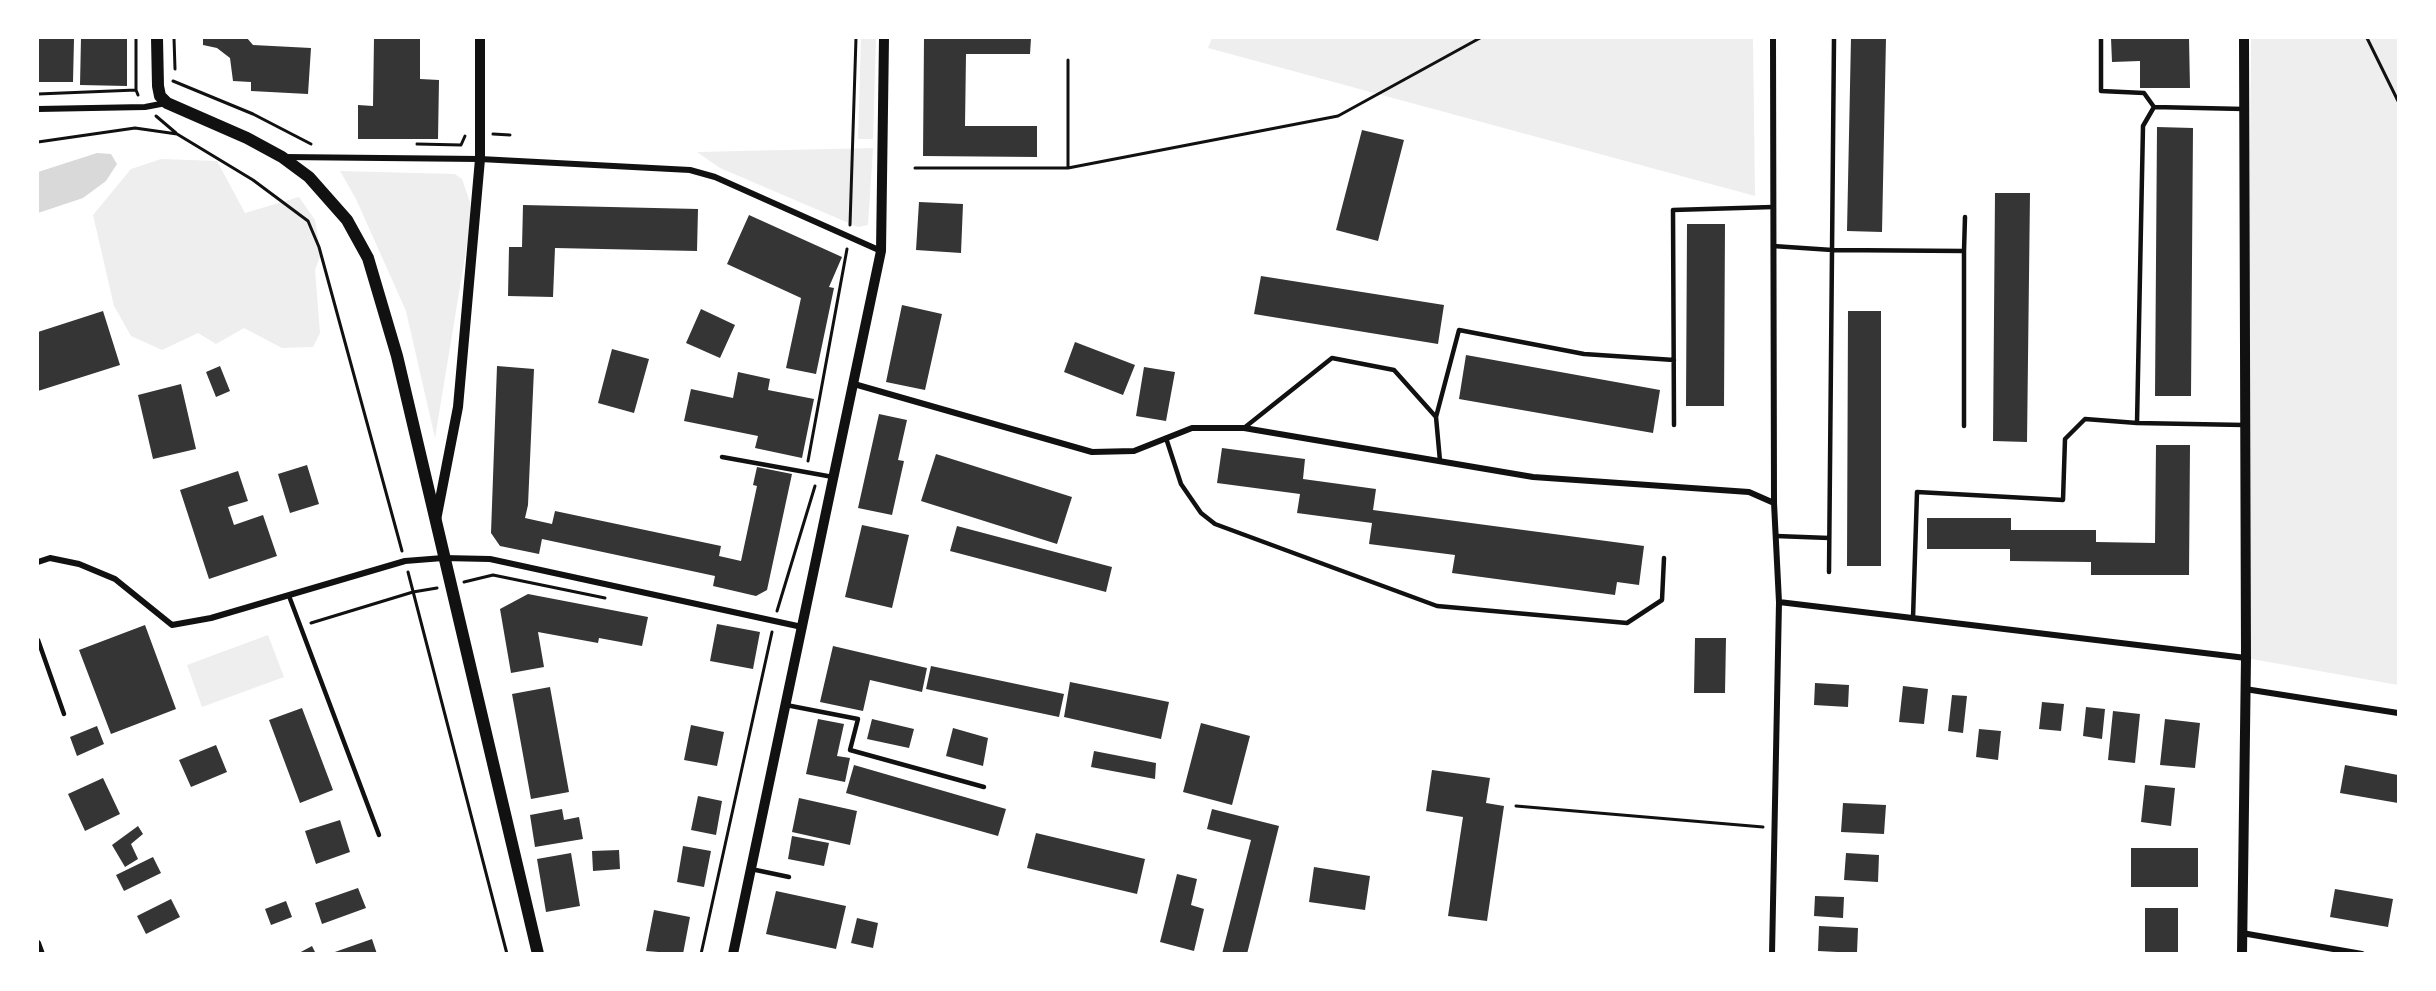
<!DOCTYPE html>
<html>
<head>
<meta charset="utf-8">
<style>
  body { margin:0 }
  #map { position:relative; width:2436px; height:991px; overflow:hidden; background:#fff; font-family:"Source Sans 3",sans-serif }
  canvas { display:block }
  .frame { position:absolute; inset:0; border:39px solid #fff; pointer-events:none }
</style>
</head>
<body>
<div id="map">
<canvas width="2436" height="991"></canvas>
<div class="frame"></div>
</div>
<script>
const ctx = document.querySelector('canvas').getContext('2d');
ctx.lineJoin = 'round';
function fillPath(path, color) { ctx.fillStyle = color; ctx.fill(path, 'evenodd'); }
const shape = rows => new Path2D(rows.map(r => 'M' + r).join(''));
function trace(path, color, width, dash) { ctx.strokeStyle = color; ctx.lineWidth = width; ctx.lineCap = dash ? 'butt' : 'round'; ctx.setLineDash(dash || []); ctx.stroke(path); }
const green = shape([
  [861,38,876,38,873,139,858,139],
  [1212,38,1753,38,1755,196,1208,48],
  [2251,38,2398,38,2398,685,2246,658],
  [873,148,868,225,858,227,720,168,697,152],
  [161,159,217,161,245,213,299,197,315,220,321,254,315,270,320,333,313,347,282,348,244,328,216,344,198,333,162,350,131,336,114,306,93,215,131,169],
  [340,171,455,174,462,179,470,202,471,220,435,438,406,311,356,199],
  [268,635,284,677,202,707,187,665]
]);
const water = shape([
  [97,153,111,154,117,164,106,181,83,198,38,213,38,172]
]);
const building = shape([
  [81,38,127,38,127,86,80,85],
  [203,38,247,38,253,45,311,48,308,94,251,91,251,82,233,81,230,58,217,48,203,45],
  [374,38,420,39,420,79,439,80,438,139,358,139,358,105,373,106],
  [924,38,1031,38,1030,54,966,54,965,126,1037,126,1037,157,923,156],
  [1851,38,1886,38,1882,232,1847,231],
  [2111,38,2189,38,2190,88,2140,88,2140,61,2112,62],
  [38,39,74,39,73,82,38,82],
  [2157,127,2193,128,2191,396,2155,396],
  [1362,130,1404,140,1378,241,1336,230],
  [1995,193,2030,193,2027,442,1993,441],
  [919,202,963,204,961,253,916,250],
  [523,205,698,209,697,251,555,248,553,297,508,296,509,247,522,247],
  [749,215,842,257,829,287,834,288,816,374,786,368,801,298,727,264],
  [1687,224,1725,224,1724,406,1686,406],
  [1261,276,1444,305,1438,344,1254,314],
  [902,305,942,314,925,390,886,382],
  [701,309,735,325,720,358,686,343],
  [103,311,120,365,38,391,38,332],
  [1848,311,1881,311,1881,566,1847,566],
  [1075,342,1135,365,1123,395,1064,372],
  [612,349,649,359,634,413,598,403],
  [1466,355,1660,390,1653,433,1459,399],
  [220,366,230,391,216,397,206,372],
  [497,366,534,369,528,505,525,518,552,524,555,511,721,546,719,556,741,561,757,486,753,485,757,467,792,474,767,590,756,596,713,586,715,576,542,539,539,554,500,546,491,533],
  [1144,367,1175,372,1166,421,1136,416],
  [738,372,770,379,768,390,814,399,802,458,755,448,758,436,684,421,691,389,733,398],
  [181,384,196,449,153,459,138,395],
  [879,414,907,420,898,460,904,461,892,515,858,508],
  [2156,445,2190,445,2189,575,2091,575,2091,562,2010,561,2010,549,1927,549,1927,518,2011,518,2011,530,2096,530,2096,542,2155,543],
  [1222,448,1305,459,1303,479,1376,489,1373,510,1644,546,1639,585,1617,582,1615,595,1452,573,1455,555,1369,544,1372,523,1297,513,1300,494,1217,483],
  [936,454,1072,497,1057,544,921,501],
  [307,465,319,504,290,513,278,474],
  [238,471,248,501,228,507,234,525,263,515,277,556,209,579,180,490],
  [862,525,909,535,892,608,845,597],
  [957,526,1112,567,1106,592,950,551],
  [528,594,648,617,642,646,599,638,598,643,538,632,544,667,511,673,500,609],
  [717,624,760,632,753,669,710,661],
  [145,625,176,709,111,734,79,650],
  [1695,638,1726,638,1725,693,1694,693],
  [833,646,927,668,922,692,870,680,863,711,820,702],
  [931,666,1064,694,1059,717,926,689],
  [1070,682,1169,702,1161,739,1064,717],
  [1815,683,1849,685,1848,707,1814,705],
  [1903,686,1928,689,1924,724,1899,722],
  [550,687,569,792,531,799,512,694],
  [1952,695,1967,696,1963,733,1948,731],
  [2042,702,2064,704,2061,731,2039,729],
  [2086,707,2105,709,2102,739,2083,736],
  [302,708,333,790,300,803,269,720],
  [2113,711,2140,714,2135,763,2108,760],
  [818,719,844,724,837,756,850,758,845,782,806,774],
  [872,719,914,729,909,748,867,739],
  [2165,719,2200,723,2195,768,2160,765],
  [1201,723,1250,736,1232,805,1183,792],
  [691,725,724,732,717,766,684,760],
  [97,726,104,744,77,756,70,737],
  [953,728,988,738,983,766,946,756],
  [1979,729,2001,731,1998,760,1976,757],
  [216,745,227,772,191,787,179,760],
  [1094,751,1156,763,1155,779,1091,767],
  [854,765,1006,809,998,836,846,793],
  [2345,765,2398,775,2398,803,2340,793],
  [1432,770,1490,778,1486,803,1504,806,1487,921,1448,916,1463,817,1426,811],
  [103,778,120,814,85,831,68,794],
  [2145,785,2175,788,2171,826,2141,822],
  [698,796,722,801,716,835,691,830],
  [799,798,857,811,850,845,792,832],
  [1843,803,1886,805,1884,834,1841,832],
  [562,809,564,820,579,817,583,839,535,847,530,815],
  [1212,809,1279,826,1247,954,1222,954,1251,840,1207,829],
  [340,820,350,852,316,864,305,831],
  [138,826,143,834,131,844,138,859,125,867,112,845],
  [1036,833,1145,859,1137,894,1027,868],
  [792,836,829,843,824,866,788,859],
  [683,846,711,851,704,887,677,882],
  [2131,848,2198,848,2198,887,2131,887],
  [619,850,620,869,593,871,592,851],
  [571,853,580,906,546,912,537,859],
  [1846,853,1879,855,1878,882,1844,880],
  [153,857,161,873,124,891,116,875],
  [1314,867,1370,876,1365,910,1309,902],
  [1177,874,1197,879,1191,905,1204,909,1194,951,1160,942],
  [358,888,366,908,322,924,315,903],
  [2335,889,2393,899,2388,927,2330,917],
  [776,891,846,906,836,949,766,934],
  [1815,896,1844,897,1843,918,1814,916],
  [171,899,180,917,146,934,137,916],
  [286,901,292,917,271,925,265,909],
  [2145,908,2178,908,2178,954,2145,954],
  [654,910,690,917,683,954,646,951],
  [857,918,878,923,873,948,851,943],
  [1819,926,1858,928,1857,953,1818,951],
  [372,939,377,954,332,954,332,953],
  [312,946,316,954,297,954]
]);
const path = shape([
  [136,38,136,90,138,95],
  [174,38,175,69],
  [2367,38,2398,101],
  [173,81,253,114,311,144],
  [38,94,136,90],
  [156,116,176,133],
  [493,134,510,135],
  [38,142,135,128,177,134,253,180,308,221,319,247,402,551],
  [417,144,461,145,465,136],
  [915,168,1068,168,1068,60],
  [1068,168,1338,116,1480,38],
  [850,225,856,38],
  [808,461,847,249],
  [408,572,507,954],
  [464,582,493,575,605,598],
  [777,611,815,486],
  [311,623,413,592,437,588],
  [1516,806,1763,827],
  [701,954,772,632]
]);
const service = shape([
  [2101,38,2101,91,2144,93,2154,107],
  [2244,109,2154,107,2143,126,2137,423,2244,425],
  [1773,246,1832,250,1964,251,1964,426],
  [1964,251,1965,217],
  [1436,417,1459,330,1584,354,1674,360],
  [1674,425,1673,210,1773,207],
  [1244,428,1332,358,1394,370,1436,417,1440,461],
  [1166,438,1181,484,1201,513,1215,524,1437,606,1627,623,1662,600,1664,558],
  [722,457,833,477],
  [1776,536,1829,538],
  [1829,572,1834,38],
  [289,596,379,835],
  [1913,618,1917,492,2063,500,2065,439,2085,419,2137,423],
  [38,640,64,714],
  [786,705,858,719,850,750,984,787],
  [751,869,789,877]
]);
const minor = shape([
  [38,109,145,107,166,103],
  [284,157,480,159,690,170,715,177,881,251],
  [854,384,1092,452,1134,451,1192,428,1244,428,1533,477,1749,492,1774,503],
  [38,562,50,558,79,564,115,579,172,625,211,618,405,561,443,558,490,559,802,627],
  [1779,602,2246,658],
  [2245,689,2398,713],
  [2242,933,2362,954],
  [38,943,42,954],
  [1772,954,1779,602,1774,503,1773,38]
]);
const tertiary = shape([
  [436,520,458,407,480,159,480,38],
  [733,954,881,251,884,38],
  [2242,954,2246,658,2244,38]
]);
const secondary = shape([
  [157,38,158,86,160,96,167,103,247,138,282,157,309,177,347,220,368,258,397,356,538,954]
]);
fillPath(green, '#eee');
fillPath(water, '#d9d9d9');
fillPath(building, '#353535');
trace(path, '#111', 3);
trace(service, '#111', 4.5);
trace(minor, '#111', 6);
trace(tertiary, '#111', 10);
trace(secondary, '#111', 12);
</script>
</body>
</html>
